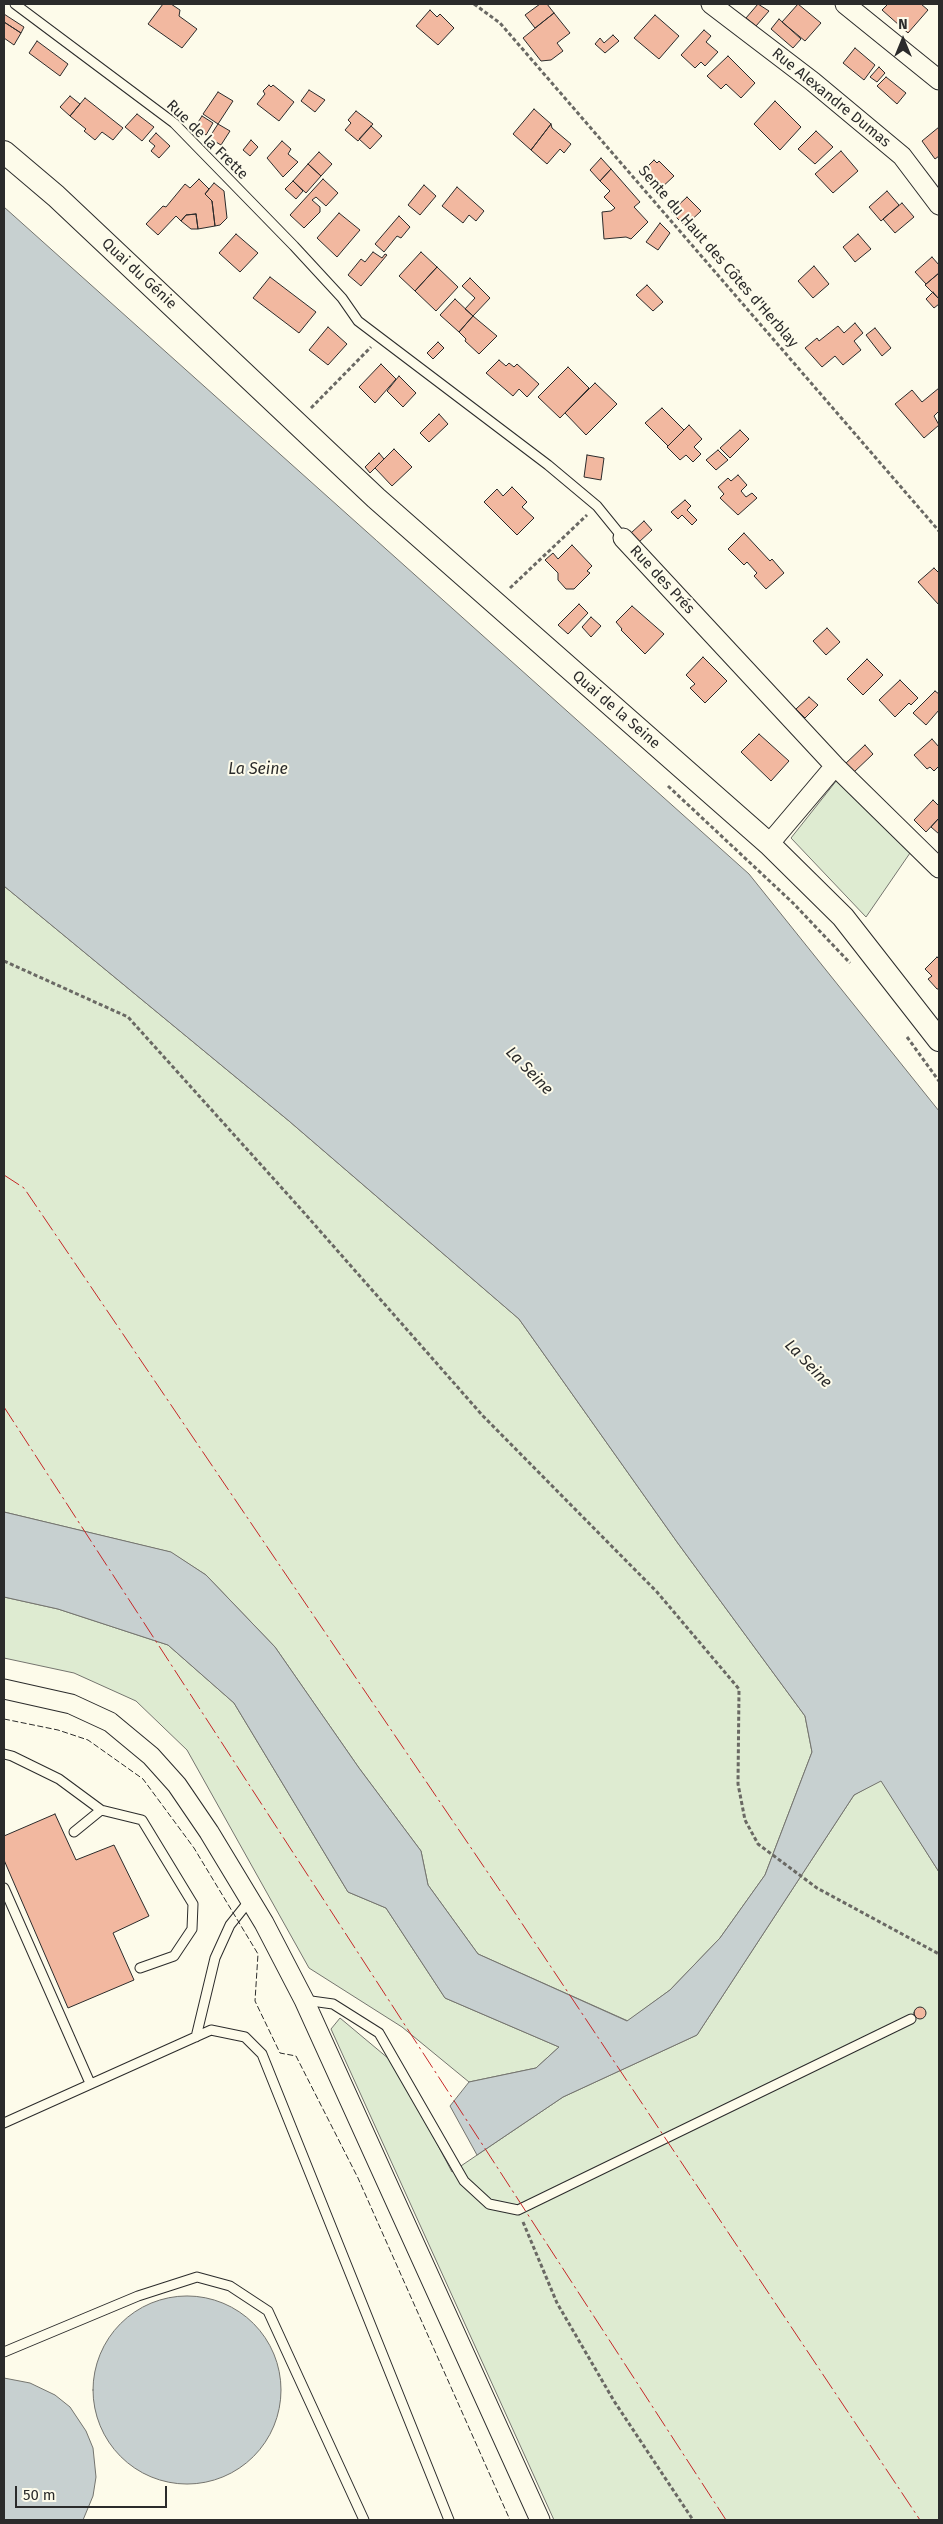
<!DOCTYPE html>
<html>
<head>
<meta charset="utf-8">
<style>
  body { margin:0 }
  #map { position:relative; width:943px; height:2524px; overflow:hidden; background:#fdfbea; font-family:"Fira Sans",sans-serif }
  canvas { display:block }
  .frame { position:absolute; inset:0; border:5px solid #2b2b2b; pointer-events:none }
  .north { position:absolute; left:878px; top:15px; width:50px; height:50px; -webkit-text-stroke:4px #fdfbea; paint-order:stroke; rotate:0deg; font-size:14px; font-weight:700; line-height:20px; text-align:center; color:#2b2b2b }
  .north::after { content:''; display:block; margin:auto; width:18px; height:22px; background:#2b2b2b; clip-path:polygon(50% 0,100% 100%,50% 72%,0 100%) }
  .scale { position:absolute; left:15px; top:2486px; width:152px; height:22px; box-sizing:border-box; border:2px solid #2b2b2b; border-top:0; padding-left:6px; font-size:15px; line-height:18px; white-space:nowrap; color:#2b2b2b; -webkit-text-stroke:4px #fdfbea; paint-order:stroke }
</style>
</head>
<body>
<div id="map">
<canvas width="943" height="2524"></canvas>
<div class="frame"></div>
<div class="north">N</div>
<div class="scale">50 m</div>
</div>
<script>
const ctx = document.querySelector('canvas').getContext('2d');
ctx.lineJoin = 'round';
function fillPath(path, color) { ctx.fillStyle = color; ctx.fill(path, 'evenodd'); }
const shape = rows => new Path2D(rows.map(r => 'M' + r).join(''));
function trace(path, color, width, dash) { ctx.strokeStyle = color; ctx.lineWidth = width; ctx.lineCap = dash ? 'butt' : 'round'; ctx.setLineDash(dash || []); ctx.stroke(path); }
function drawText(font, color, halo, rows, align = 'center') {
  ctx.font = font + ' "Fira Sans",sans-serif'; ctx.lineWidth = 4; ctx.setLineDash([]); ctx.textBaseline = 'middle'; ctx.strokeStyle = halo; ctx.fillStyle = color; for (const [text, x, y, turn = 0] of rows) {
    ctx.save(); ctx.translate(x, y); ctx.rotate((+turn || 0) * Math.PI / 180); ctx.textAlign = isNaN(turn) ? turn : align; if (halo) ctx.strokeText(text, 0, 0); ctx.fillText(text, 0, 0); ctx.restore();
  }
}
const green = shape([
  [837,780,910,853,866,917,791,838,837,780],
  [4,886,289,1121,519,1319,677,1542,805,1716,812,1752,765,1875,720,1938,670,1990,628,2021,478,1954,428,1885,421,1851,359,1768,275,1647,206,1575,170,1552,4,1512,4,886],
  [4,1597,58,1609,168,1645,234,1703,348,1892,386,1908,445,1998,559,2047,536,2068,469,2082,402,2027,309,1968,187,1750,136,1701,74,1673,4,1658,4,1597],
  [881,1780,939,1872,939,2520,554,2520,331,2029,340,2018,395,2064,452,2172,563,2097,697,2035,854,1795,881,1780]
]);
const water = shape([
  [4,207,749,874,939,1111,939,1872,881,1781,854,1795,697,2035,563,2097,477,2155,450,2106,469,2082,536,2068,559,2047,445,1998,386,1908,348,1892,234,1703,168,1645,58,1609,4,1597,4,1512,171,1552,206,1575,275,1647,359,1768,421,1851,428,1885,478,1954,627,2021,670,1990,720,1938,765,1875,812,1752,805,1716,677,1542,519,1319,289,1121,4,886,4,207],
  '93 2390a94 94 0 1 1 188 0a94 94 0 1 1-188 0Z',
  [4,2378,30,2383,55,2395,70,2407,86,2431,93,2448,96,2477,93,2496,83,2520,4,2520,4,2378]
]);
const building = shape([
  [163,4,171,4,180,10,179,16,197,29,182,48,148,24,163,4],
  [540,4,547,4,554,13,535,28,525,15,540,4],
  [758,4,769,11,756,26,746,18,758,4],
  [798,4,821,23,805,41,782,22,798,4],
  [888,4,921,4,928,10,908,33,882,10,888,4],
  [430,10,437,17,440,14,454,28,438,45,416,26,430,10],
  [554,13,570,33,557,43,563,51,551,60,541,61,523,38,554,13],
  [4,14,24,27,21,33,4,22,4,14],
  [655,15,679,36,659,59,634,38,655,15],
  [779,19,801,39,793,48,771,29,779,19],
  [4,22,21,33,14,45,4,38,4,22],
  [704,30,711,36,706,42,718,52,705,66,701,62,695,68,681,55,704,30],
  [613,35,619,41,605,53,595,44,600,38,604,43,613,35],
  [37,41,68,64,60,76,29,53,37,41],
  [855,48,875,65,864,80,843,63,855,48],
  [728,56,755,83,741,98,726,84,721,89,707,76,728,56],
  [879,67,885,73,877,82,870,77,879,67],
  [886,77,906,93,897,104,877,86,886,77],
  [269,85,271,87,273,85,294,102,279,121,257,104,265,94,263,91,269,85],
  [309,90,325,100,315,112,301,101,309,90],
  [218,92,233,101,218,124,203,114,218,92],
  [70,96,80,104,70,116,60,107,70,96],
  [85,98,123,128,113,140,102,132,95,140,84,131,86,129,70,116,85,98],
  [775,101,801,127,780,150,754,124,775,101],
  [534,109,551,124,531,150,513,134,534,109],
  [356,111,373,124,358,141,345,130,351,123,348,120,356,111],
  [137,114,154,127,142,141,125,127,137,114],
  [202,116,213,123,206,135,195,127,202,116],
  [218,124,230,131,221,145,209,138,218,124],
  [551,124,552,128,571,144,564,153,560,149,547,164,531,150,551,124],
  [371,126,382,136,370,149,359,139,371,126],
  [939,127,939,156,935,159,922,141,939,127],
  [816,131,833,147,815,164,798,149,816,131],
  [156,133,170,146,159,158,151,151,155,146,149,141,156,133],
  [251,140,258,147,250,156,243,150,251,140],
  [282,141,291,149,288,154,298,162,283,177,267,158,282,141],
  [841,151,858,171,833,193,815,174,841,151],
  [319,152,332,164,321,176,308,164,319,152],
  [601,158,611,169,600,181,590,170,601,158],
  [654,160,657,163,659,161,674,176,659,190,644,176,650,170,647,167,654,160],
  [308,164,321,176,306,193,293,181,308,164],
  [611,169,640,202,634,207,648,222,631,239,626,237,604,239,602,212,611,211,615,208,604,197,610,191,600,181,611,169],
  [199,179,209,189,205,194,212,201,215,226,198,229,196,214,186,215,181,221,176,216,158,235,146,224,163,206,166,207,185,184,190,188,199,179],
  [323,179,338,193,326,206,316,197,312,200,320,207,320,212,304,228,290,215,323,179],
  [293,181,303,191,296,199,285,189,293,181],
  [214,183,224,191,227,218,220,225,215,226,212,201,205,194,214,183],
  [424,185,436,196,420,215,408,205,424,185],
  [457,187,484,211,476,221,469,215,463,223,442,206,457,187],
  [887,191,899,205,881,221,869,207,887,191],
  [687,197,701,211,685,226,671,212,687,197],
  [902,203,914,217,895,233,883,219,902,203],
  [339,213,360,230,337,257,317,238,339,213],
  [196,214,198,229,191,229,181,221,186,215,196,214],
  [399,216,410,227,401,238,397,236,384,252,375,244,399,216],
  [660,223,670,233,658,250,646,242,660,223],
  [236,234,258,253,240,272,219,253,236,234],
  [858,234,871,249,855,262,843,247,858,234],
  [373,252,382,258,385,254,387,255,361,286,348,275,361,259,365,262,373,252],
  [421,252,437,267,415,291,399,276,421,252],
  [932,257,939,265,939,273,926,284,915,272,932,257],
  [814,266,829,284,813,298,798,281,814,266],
  [437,267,458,287,436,311,415,291,437,267],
  [939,273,939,299,925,285,939,273],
  [270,277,316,312,299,333,253,298,270,277],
  [470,278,490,298,473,316,465,309,475,298,462,286,470,278],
  [647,285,663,302,653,311,636,295,647,285],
  [933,292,939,299,939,304,934,308,926,299,933,292],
  [455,299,473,316,459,332,440,315,455,299],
  [473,316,497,336,479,354,465,341,466,339,459,332,473,316],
  [855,323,863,333,854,341,861,350,843,365,835,356,822,367,805,348,817,338,819,341,838,326,844,333,855,323],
  [328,327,347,344,328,365,309,350,328,327],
  [875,328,891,348,882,356,866,335,875,328],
  [438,342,444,348,433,359,427,353,438,342],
  [499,360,506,366,509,363,514,367,517,364,539,384,527,397,519,389,513,396,486,373,499,360],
  [381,364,396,379,375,403,359,387,381,364],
  [568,367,589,388,560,418,538,397,568,367],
  [399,376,416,393,403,407,387,391,399,376],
  [595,383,617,404,586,435,565,413,595,383],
  [939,388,939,411,934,416,939,425,924,438,895,404,912,390,922,402,939,388],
  [662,408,684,430,668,446,645,423,662,408],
  [439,414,448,424,429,442,420,433,439,414],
  [689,425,702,439,694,447,701,454,693,462,686,455,680,460,667,447,689,425],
  [740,430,749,439,730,458,720,448,740,430],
  [394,449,412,467,392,486,375,468,394,449],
  [718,450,728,460,716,470,706,460,718,450],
  [379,453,384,459,370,473,365,467,379,453],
  [587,455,604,458,601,480,584,477,587,455],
  [738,475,747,485,741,491,746,497,752,493,757,498,738,515,720,498,724,494,718,487,728,478,731,481,738,475],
  [512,487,527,502,522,507,534,518,517,535,484,502,497,489,503,496,512,487],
  [685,500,691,506,687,510,697,520,692,525,682,515,678,519,671,512,685,500],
  [644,521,652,530,639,542,631,533,644,521],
  [744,533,770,561,772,559,784,573,766,589,754,576,757,573,747,562,744,565,728,549,744,533],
  [572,545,592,566,587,571,590,573,574,589,566,589,558,580,558,573,545,560,553,553,558,559,572,545],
  [934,568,939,573,939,605,918,582,934,568],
  [579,604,588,613,568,634,558,625,579,604],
  [632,606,664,634,645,654,621,630,622,629,616,622,632,606],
  [591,617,601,626,591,637,582,627,591,617],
  [827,628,840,642,826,655,813,641,827,628],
  [703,657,727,681,705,703,690,688,695,684,686,675,703,657],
  [867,659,883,675,863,695,847,679,867,659],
  [900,680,918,698,911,705,909,703,895,717,879,700,900,680],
  [935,691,939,694,939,710,926,725,913,713,935,691],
  [809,697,818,705,805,718,796,709,809,697],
  [759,734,789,761,771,781,741,752,759,734],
  [932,739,939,747,939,766,934,771,930,767,927,769,914,755,932,739],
  [865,745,873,754,853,773,844,765,865,745],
  [933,800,939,806,939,818,926,832,914,820,933,800],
  [939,818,939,834,931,827,939,818],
  [937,957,939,959,939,989,937,989,928,979,932,976,925,969,937,957],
  [55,1814,76,1860,114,1845,149,1916,113,1933,134,1980,68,2008,4,1860,4,1836,55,1814],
  '914 2013a6 6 0 1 1 12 0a6 6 0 1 1-12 0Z'
]);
const path = shape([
  [474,4,500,23,939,531],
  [311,408,371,347],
  [510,588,587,515],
  [668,786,793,903,850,963],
  [4,961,128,1017,299,1207,483,1416,657,1592,739,1689,738,1784,745,1820,758,1844,817,1888,939,1954],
  [907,1037,939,1081],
  [523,2222,557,2303,614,2401,693,2520]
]);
const service = shape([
  [15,4,174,123,294,246,342,298,358,321,548,465,597,506,623,538],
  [4,1754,12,1756,59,1779,101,1810,142,1820,193,1904,192,1929,174,1956,140,1968],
  [74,1832,101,1810],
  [4,1888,90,2083],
  [304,2000,333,2004,379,2033,464,2181,489,2204,518,2210,911,2019],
  [196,2037,215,1958,230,1925,250,1900],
  [4,2123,211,2030,245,2037,262,2054,449,2520],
  [4,2352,138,2296,197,2277,230,2286,268,2311,364,2520]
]);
const minor = shape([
  [711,4,812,81,902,156,939,205],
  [845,4,939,80],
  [623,538,835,766,939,868],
  [769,844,835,766],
  [4,1689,71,1704,110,1722,151,1756,177,1785,209,1832,264,1923,304,2000,540,2520]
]);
const tertiary = shape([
  [4,152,56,196,376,498,769,844,843,917,939,1040]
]);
const fence = shape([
  [4,1719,58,1730,88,1740,143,1779,194,1848,258,1954,255,2001,280,2053,296,2056,358,2178,510,2520]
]);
const power = shape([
  [4,1175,24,1188,505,1898,920,2520],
  [4,1407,726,2520]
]);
const streetNames = [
  ["Rue Alexandre Dumas",831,98,39],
  ["Rue de la Frette",207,140,44],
  ["Sente du Haut des Côtes d'Herblay",718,257,49],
  ["Quai du Génie",139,274,43],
  ["Rue des Prés",662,580,47],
  ["Quai de la Seine",616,710,41]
];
const waterNames = [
  ["La Seine",258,770],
  ["La Seine",529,1071,46],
  ["La Seine",808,1364,46]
];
fillPath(green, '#deebd1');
trace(green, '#74746e', 1);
fillPath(water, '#c7d0d0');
trace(water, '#74746e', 1);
fillPath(building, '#f2b8a0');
trace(building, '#2b2b2b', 1);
trace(service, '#2b2b2b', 11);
trace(minor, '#2b2b2b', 21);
trace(tertiary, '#2b2b2b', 24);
trace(path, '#6a6964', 3, [4, 2.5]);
trace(service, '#fdfbea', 9);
trace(minor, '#fdfbea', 19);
trace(tertiary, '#fdfbea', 22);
trace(fence, '#2b2b2b', 1, [6, 2.5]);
trace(power, '#c62828', 1, [18, 4, 2.5, 4]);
drawText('15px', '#2b2b2b', '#fdfbea', streetNames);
drawText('italic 16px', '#2b2b2b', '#fdfbea', waterNames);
</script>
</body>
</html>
